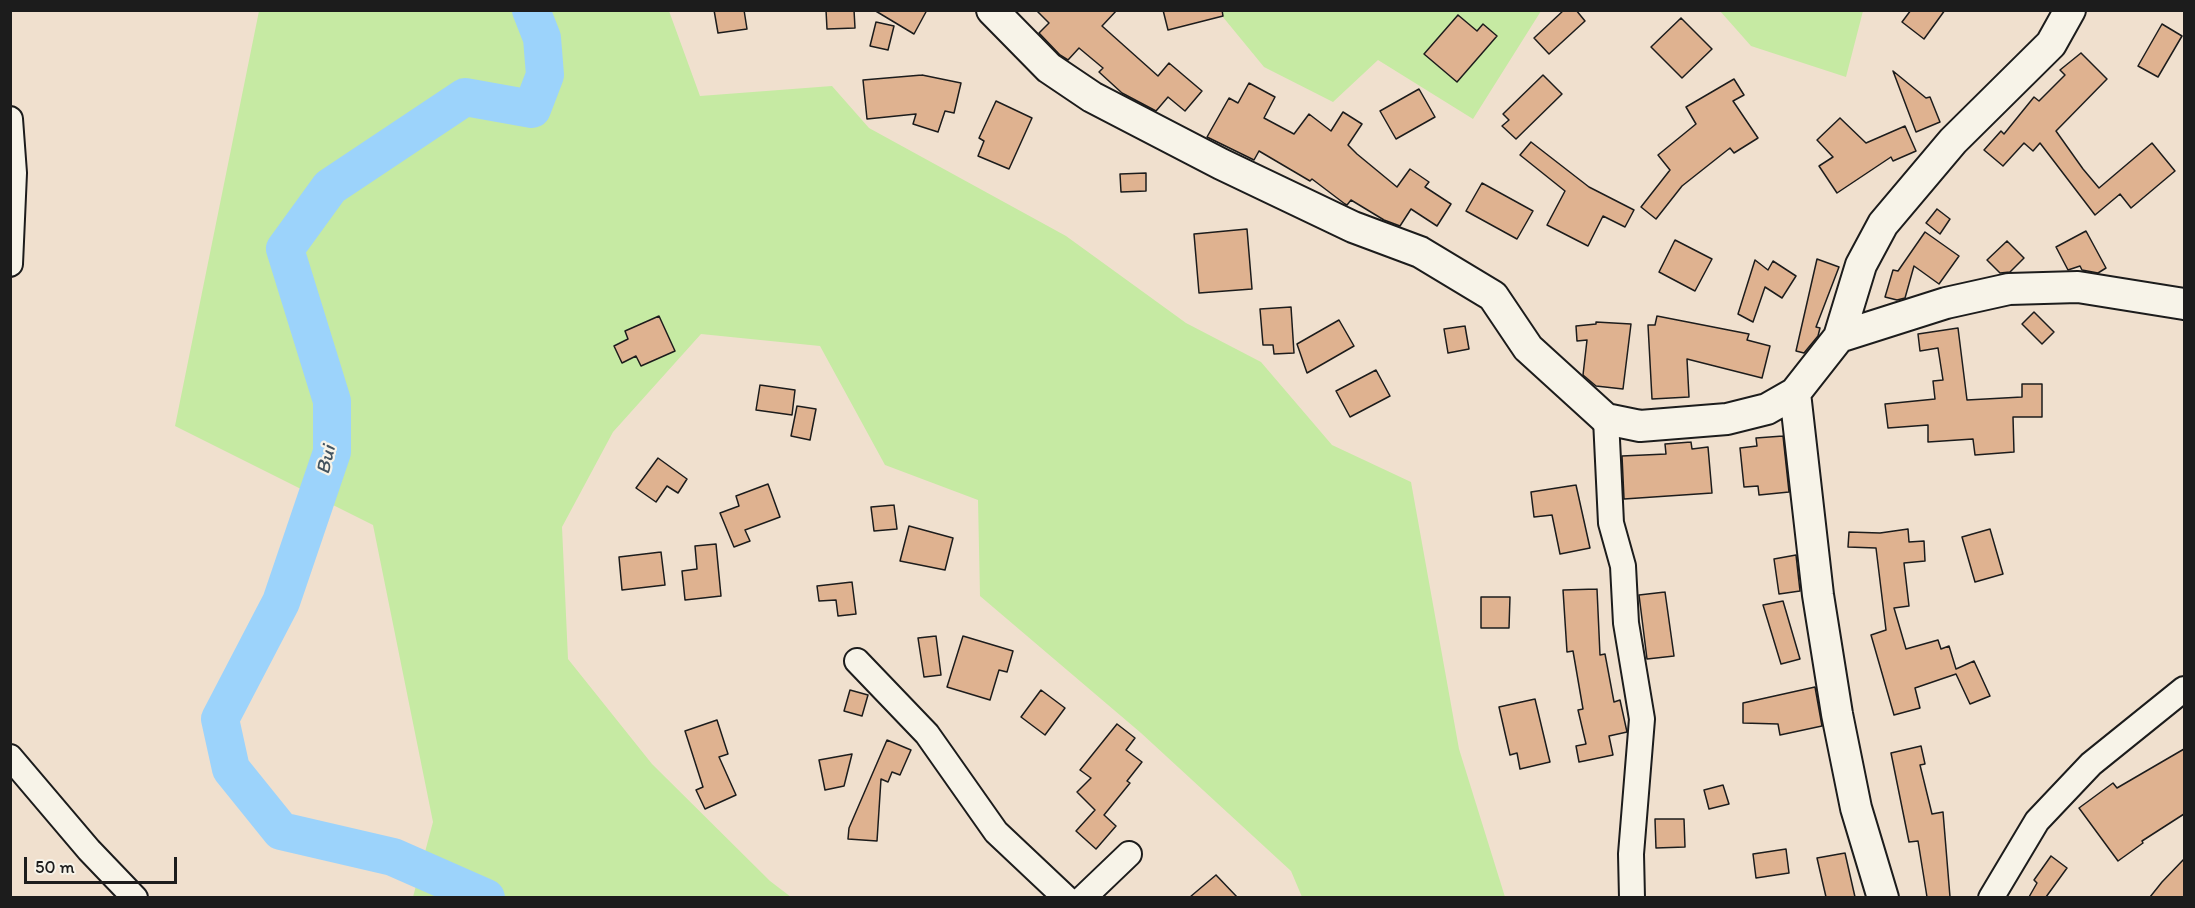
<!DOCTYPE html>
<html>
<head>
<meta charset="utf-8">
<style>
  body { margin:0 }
  #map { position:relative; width:2195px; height:908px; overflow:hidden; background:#f0e0ce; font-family:Itim,sans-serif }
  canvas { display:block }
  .frame { position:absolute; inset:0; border:12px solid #1c1c1c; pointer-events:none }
  .scale { position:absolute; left:24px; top:857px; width:153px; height:27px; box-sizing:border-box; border:3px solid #1c1c1c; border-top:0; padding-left:8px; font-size:18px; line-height:21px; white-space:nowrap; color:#1c1c1c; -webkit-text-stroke:4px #f7f3e8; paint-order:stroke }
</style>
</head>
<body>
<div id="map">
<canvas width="2195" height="908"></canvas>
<div class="frame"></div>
<div class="scale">50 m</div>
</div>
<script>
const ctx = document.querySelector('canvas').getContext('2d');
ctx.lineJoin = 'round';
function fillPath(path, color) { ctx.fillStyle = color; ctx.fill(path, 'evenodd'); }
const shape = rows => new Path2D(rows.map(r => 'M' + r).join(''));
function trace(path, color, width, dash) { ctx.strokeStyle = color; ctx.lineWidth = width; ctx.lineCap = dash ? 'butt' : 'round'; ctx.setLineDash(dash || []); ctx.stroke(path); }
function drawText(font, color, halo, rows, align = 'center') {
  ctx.font = font + ' Itim,sans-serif'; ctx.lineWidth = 4.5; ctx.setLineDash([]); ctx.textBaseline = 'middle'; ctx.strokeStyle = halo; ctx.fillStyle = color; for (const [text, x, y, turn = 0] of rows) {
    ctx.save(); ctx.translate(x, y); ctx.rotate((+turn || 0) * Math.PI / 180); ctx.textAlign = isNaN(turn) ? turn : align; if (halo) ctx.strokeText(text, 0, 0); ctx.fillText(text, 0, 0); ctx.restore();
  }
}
const green = shape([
  [259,11,669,11,700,96,832,86,869,128,1066,236,1186,323,1261,362,1332,445,1411,482,1459,749,1505,897,1302,897,1291,871,1141,733,980,596,978,500,885,465,820,346,701,334,613,432,562,527,568,659,652,764,770,881,791,897,413,897,433,822,373,525,175,426],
  [1218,11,1541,11,1473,119,1378,60,1333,102,1264,67],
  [1720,11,1863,11,1846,77,1751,46]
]);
const river = shape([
  [486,898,393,857,281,831,231,769,220,719,281,602,332,452,332,401,285,249,330,187,465,97,532,109,545,75,542,38,531,10]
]);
const building = shape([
  [714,10,744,10,747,29,718,33,714,10],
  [826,10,854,10,855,28,827,29,826,10],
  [874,10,927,10,914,34,874,10],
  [1036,10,1117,10,1102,26,1158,76,1169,63,1202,91,1185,111,1168,97,1156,111,1122,93,1099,72,1103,68,1079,48,1068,60,1060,55,1039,33,1049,23,1036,10],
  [1163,10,1222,10,1223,16,1168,30,1163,10],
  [1564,10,1576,10,1585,21,1549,54,1534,38,1564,10],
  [1911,10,1945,10,1924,39,1902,22,1911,10],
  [1458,15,1477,31,1483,24,1497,36,1457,82,1424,54,1458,15],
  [1681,18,1712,49,1682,78,1651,47,1681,18],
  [876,22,894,26,888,50,870,46,876,22],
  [2162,24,2182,36,2158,77,2138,66,2162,24],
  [2081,53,2107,79,2056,131,2083,169,2099,188,2152,143,2175,171,2131,208,2120,194,2095,215,2040,143,2033,151,2024,143,2003,166,1984,150,2001,131,2004,134,2034,97,2039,101,2065,75,2060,70,2081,53],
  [1893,71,1926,98,1930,97,1940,122,1916,132,1893,71],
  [922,75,961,83,954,113,945,111,938,132,913,124,916,114,867,119,863,80,922,75],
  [1543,75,1562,94,1516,139,1502,126,1509,120,1503,114,1543,75],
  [1734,79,1744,95,1733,101,1758,138,1734,153,1730,148,1682,186,1656,219,1641,207,1670,170,1658,155,1696,124,1686,107,1734,79],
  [1249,83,1275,97,1264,118,1294,134,1309,114,1331,131,1343,112,1362,124,1348,145,1357,154,1397,187,1410,169,1429,182,1425,187,1451,204,1437,226,1411,209,1400,226,1384,220,1351,200,1347,205,1345,204,1312,179,1310,181,1259,151,1254,160,1207,137,1229,98,1238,103,1249,83],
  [1419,89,1435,117,1396,139,1380,111,1419,89],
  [996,101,1032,118,1009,169,978,156,984,141,979,138,996,101],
  [1840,118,1866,143,1905,126,1916,151,1893,161,1891,157,1837,193,1819,166,1833,157,1817,140,1840,118],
  [1531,142,1589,187,1634,210,1625,227,1603,216,1588,246,1547,225,1565,191,1520,155,1531,142],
  [1146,173,1146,191,1121,192,1120,174,1146,173],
  [1482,183,1533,211,1517,239,1466,211,1482,183],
  [1937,209,1950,219,1940,234,1926,223,1937,209],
  [1247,229,1252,289,1199,293,1194,234,1247,229],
  [2086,231,2106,268,2098,273,2082,270,2080,266,2068,270,2056,247,2086,231],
  [1925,232,1959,256,1939,284,1914,266,1905,298,1897,300,1885,297,1893,270,1898,271,1925,232],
  [1675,240,1712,259,1695,291,1659,272,1675,240],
  [2007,241,2024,258,2010,272,2000,273,1987,260,2007,241],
  [1817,259,1839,267,1816,327,1820,328,1818,336,1804,353,1796,351,1817,259],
  [1755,260,1768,270,1773,261,1796,276,1782,298,1765,287,1753,322,1738,314,1755,260],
  [1291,307,1294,353,1274,354,1273,345,1263,345,1260,309,1291,307],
  [2034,312,2054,332,2042,344,2022,324,2034,312],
  [659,316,675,351,641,366,636,356,622,363,614,346,628,339,625,331,659,316],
  [1657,316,1749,334,1747,340,1770,346,1762,378,1687,359,1689,397,1652,399,1648,325,1655,325,1657,316],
  [1339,320,1354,346,1307,373,1297,344,1339,320],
  [1596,322,1631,324,1623,389,1596,386,1583,375,1587,340,1577,341,1576,326,1596,324,1596,322],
  [1465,326,1469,349,1448,353,1444,329,1465,326],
  [1958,328,1967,400,2022,397,2022,384,2042,384,2042,417,2013,417,2014,452,1975,455,1973,439,1928,442,1928,425,1888,428,1885,404,1935,399,1933,381,1943,380,1938,348,1920,351,1918,334,1958,328],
  [1376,370,1390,396,1350,417,1336,391,1376,370],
  [760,385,795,390,792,415,756,410,760,385],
  [797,406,816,409,810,440,791,436,797,406],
  [1783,436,1789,492,1759,495,1758,486,1744,487,1740,448,1757,446,1756,438,1783,436],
  [1691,442,1692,449,1708,447,1712,493,1624,499,1622,456,1666,454,1665,444,1691,442],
  [658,458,687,479,678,493,667,486,656,502,636,488,658,458],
  [768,484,780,517,745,530,750,541,734,547,720,513,739,506,736,496,768,484],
  [1576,485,1590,548,1560,554,1552,515,1534,517,1531,492,1576,485],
  [894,505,897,529,874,531,871,507,894,505],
  [909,526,953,538,945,570,900,561,909,526],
  [1908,529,1909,542,1924,541,1925,561,1904,563,1909,606,1894,608,1906,649,1938,640,1941,649,1949,646,1956,669,1974,661,1990,696,1970,704,1956,674,1915,688,1920,708,1894,715,1871,635,1886,630,1876,548,1848,547,1849,532,1880,533,1908,529],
  [1990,529,2003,574,1975,582,1962,537,1990,529],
  [716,544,721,596,685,600,682,571,697,569,695,546,716,544],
  [661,552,665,585,622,590,619,557,661,552],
  [1796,555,1800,591,1779,594,1774,559,1796,555],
  [852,582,856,614,838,616,836,600,819,601,817,586,852,582],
  [1597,589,1600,655,1605,654,1614,702,1620,700,1627,732,1609,736,1613,755,1579,762,1576,746,1586,744,1578,710,1583,709,1573,651,1567,652,1563,590,1597,589],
  [1665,592,1674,656,1647,659,1639,595,1665,592],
  [1481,597,1510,597,1509,628,1481,628,1481,597],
  [1783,601,1800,659,1781,664,1763,605,1783,601],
  [936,636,941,675,924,677,918,638,936,636],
  [963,636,1013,651,1007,672,999,670,990,700,947,687,963,636],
  [1815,687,1822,726,1780,735,1778,724,1743,723,1743,703,1815,687],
  [850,690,868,695,862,716,844,711,850,690],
  [1041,690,1065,708,1045,735,1021,717,1041,690],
  [1535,699,1550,762,1520,769,1517,753,1510,755,1499,707,1535,699],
  [717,720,728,754,719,757,736,795,705,809,696,790,703,787,685,731,717,720],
  [1117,724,1135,738,1126,750,1142,762,1127,781,1130,783,1104,815,1116,826,1096,849,1076,831,1095,810,1077,792,1091,778,1080,770,1117,724],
  [887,740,911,750,900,775,892,772,888,782,881,779,877,841,848,839,849,828,887,740],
  [1921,746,1925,764,1920,765,1932,814,1943,812,1950,897,1927,897,1918,841,1909,842,1891,753,1921,746],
  [2184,749,2184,814,2142,841,2143,843,2118,861,2079,808,2113,783,2117,788,2184,749],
  [852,754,844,786,825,790,819,760,852,754],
  [1723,785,1729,804,1709,809,1704,790,1723,785],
  [1655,819,1684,819,1685,847,1656,848,1655,819],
  [1786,849,1789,873,1756,878,1753,854,1786,849],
  [1845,853,1855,897,1826,897,1817,858,1845,853],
  [2051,856,2067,868,2046,897,2029,897,2037,883,2034,880,2051,856],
  [2184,859,2184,897,2150,897,2162,882,2184,859],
  [1216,875,1237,897,1190,897,1216,875]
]);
const minor = shape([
  [10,119,14,173,10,264],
  [1606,419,1611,523,1623,566,1626,623,1642,719,1631,854,1632,898],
  [857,661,927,734,996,832,1066,898],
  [10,757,89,850,135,898],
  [1083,898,1129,854],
  [1991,898,2037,821,2091,764,2184,689]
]);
const tertiary = shape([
  [992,10,1049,68,1092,97,1221,164,1353,227,1420,252,1493,296,1528,348,1606,419,1640,426,1727,419,1767,409,1795,393,1839,337,1861,265,1883,224,1953,141,2051,44,2070,10],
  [1839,337,1946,303,2009,289,2078,287,2184,304],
  [1795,393,1818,595,1837,714,1856,808,1883,898]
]);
const waterNames = [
  ["Bui",327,460,-77]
];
fillPath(green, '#c6eaa3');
trace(river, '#9cd3fb', 38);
fillPath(building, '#dfb290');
trace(building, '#1c1c1c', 1.5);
trace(minor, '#1c1c1c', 28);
trace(tertiary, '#1c1c1c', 34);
trace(minor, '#f7f3e8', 24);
trace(tertiary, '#f7f3e8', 30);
drawText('italic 20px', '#42535f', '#f7f3e8', waterNames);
</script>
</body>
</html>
